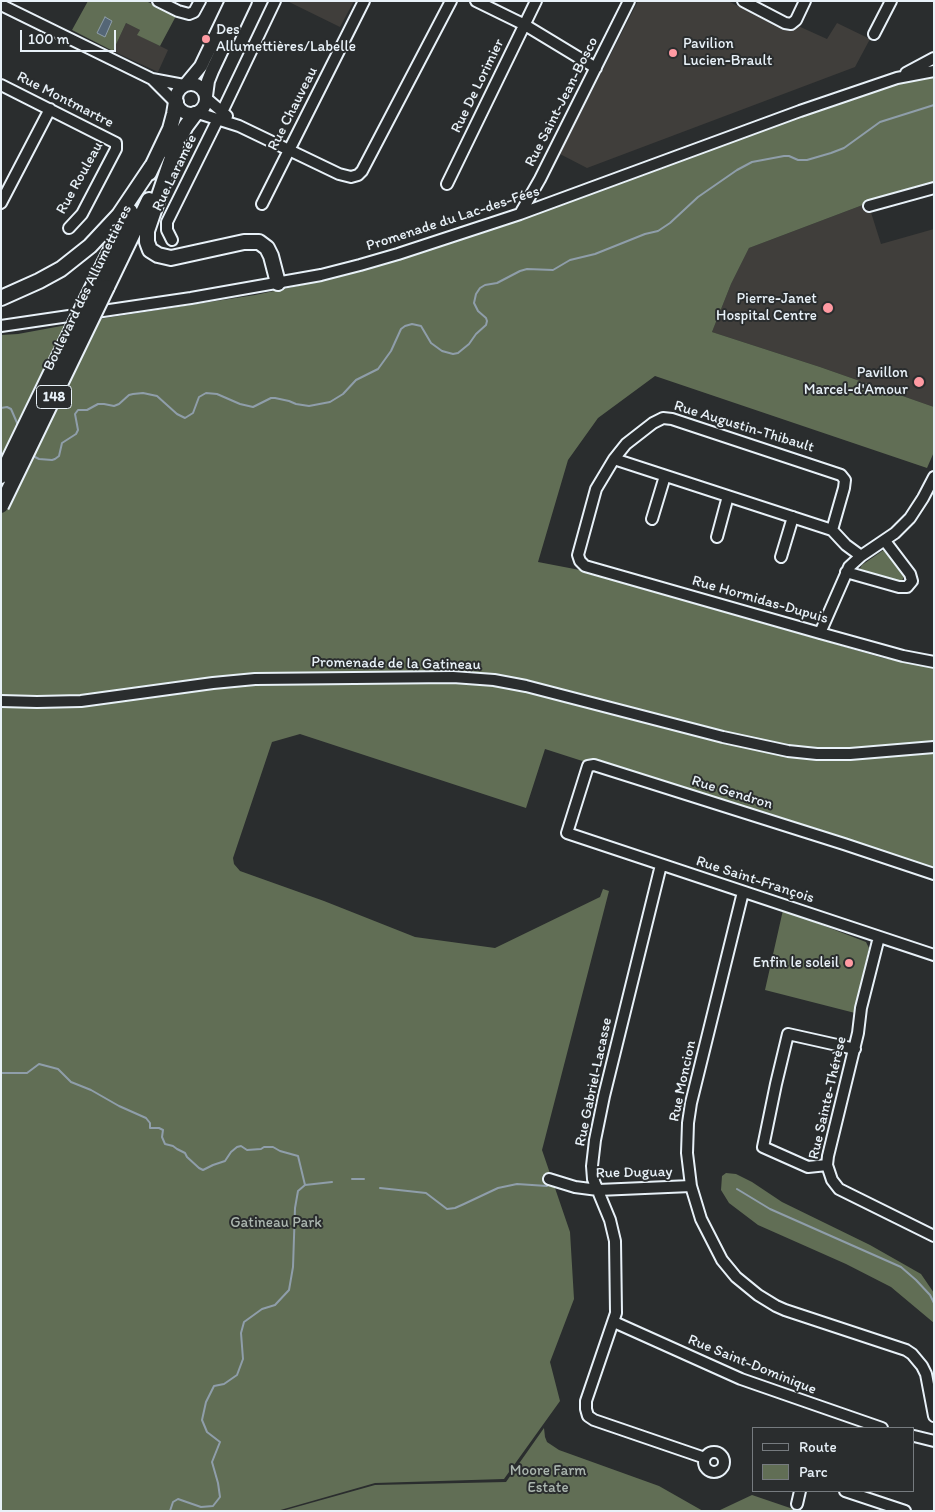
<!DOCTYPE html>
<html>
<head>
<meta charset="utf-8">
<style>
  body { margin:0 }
  #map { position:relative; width:935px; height:1512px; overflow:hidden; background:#2a2d2e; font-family:Itim,sans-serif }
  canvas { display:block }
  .frame { position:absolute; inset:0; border:2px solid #e8f1f8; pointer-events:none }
  .legend { position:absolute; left:752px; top:1427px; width:162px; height:65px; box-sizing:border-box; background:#2a2d2e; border:1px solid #767b7f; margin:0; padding:6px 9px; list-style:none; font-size:15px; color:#e8f1f8 }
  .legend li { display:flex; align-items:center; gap:10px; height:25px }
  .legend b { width:25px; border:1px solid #767b7f }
  .scale { position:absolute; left:20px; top:30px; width:96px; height:22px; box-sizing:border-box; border:2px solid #e8f1f8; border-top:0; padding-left:6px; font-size:15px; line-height:18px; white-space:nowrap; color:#e8f1f8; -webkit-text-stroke:4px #2a2d2e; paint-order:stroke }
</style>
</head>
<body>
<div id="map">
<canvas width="935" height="1512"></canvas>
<div class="frame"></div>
<ul class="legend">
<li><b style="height:6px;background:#2a2d2e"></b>Route</li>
<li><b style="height:14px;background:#616e55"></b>Parc</li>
</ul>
<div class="scale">100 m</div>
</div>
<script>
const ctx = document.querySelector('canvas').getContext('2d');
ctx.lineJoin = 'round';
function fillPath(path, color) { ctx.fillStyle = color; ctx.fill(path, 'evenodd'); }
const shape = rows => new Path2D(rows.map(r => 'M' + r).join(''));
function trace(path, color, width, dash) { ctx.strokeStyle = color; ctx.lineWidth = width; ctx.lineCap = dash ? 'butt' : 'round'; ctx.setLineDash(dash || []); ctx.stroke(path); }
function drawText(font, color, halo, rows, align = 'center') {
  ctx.font = font + ' Itim,sans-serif'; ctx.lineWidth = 4; ctx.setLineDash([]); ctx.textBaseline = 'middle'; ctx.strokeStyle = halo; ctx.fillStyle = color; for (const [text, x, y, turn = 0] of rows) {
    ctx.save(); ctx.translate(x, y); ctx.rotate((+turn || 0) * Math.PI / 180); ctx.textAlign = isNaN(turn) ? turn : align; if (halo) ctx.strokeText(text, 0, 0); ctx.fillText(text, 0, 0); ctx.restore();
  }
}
const built = shape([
  [287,1,354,1,340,27],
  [638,1,728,1,785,30,796,25,827,39,837,23,870,39,855,67,587,168,560,154],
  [126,23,140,30,138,35,168,50,158,72,113,51],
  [868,203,881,244,934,229,934,407,820,367,712,332,731,284,749,248]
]);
const green = shape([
  [88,1,146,1,176,16,160,46,137,35,140,30,126,23,113,51,72,30],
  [934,61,934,184,868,203,749,248,731,284,712,332,820,367,934,407,934,452,927,468,655,376,598,418,568,460,538,562,585,571,883,658,934,667,934,874,545,749,526,808,300,734,272,742,233,858,234,864,240,871,324,901,415,937,495,948,600,897,603,889,609,891,542,1150,570,1232,574,1299,550,1362,560,1401,504,1479,375,1483,277,1511,1,1511,1,335,18,334,99,319,255,295,312,283,560,205,746,135],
  [885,549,903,572,904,577,901,582,899,582,858,572,862,565],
  [783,910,866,942,869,948,855,1013,765,990],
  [726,1173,736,1174,752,1182,782,1202,870,1245,921,1274,934,1293,934,1323,891,1287,846,1264,758,1225,729,1203,721,1190,722,1176],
  [544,1428,545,1437,547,1442,559,1450,659,1486,703,1511,282,1511,375,1485,506,1482],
  [752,1495,799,1511,718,1511]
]);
const water = shape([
  [105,17,112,21,105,37,97,33,105,17]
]);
const stream = shape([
  [1,408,7,407,11,409,18,425],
  [33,454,35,457,39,459,52,460,55,459,59,456,62,443,76,434,78,430,75,414,78,410,87,410,98,404,104,404,114,406,119,404,129,395,133,394,143,393,157,396,177,414,185,418,193,413,199,397,206,393,217,394,240,404,253,407,271,398,275,398,289,401,296,404,309,406,330,402,343,394,356,380,378,369,391,351,401,329,405,326,412,324,421,326,431,343,442,351,453,354,458,353,469,344,476,334,486,325,487,321,486,318,478,311,474,303,476,294,480,288,485,285,497,283,520,271,527,269,553,270,570,260,595,254,645,234,658,231,670,223,698,197,737,170,752,162,784,156,789,156,798,160,807,160,831,153,844,148,880,122,934,105],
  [1,1073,27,1073,39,1064,58,1069,71,1082,91,1090,119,1106,146,1118,150,1123,150,1128,159,1128,163,1130,162,1137,165,1144,173,1146,177,1149,185,1153,187,1157,199,1168,203,1170,213,1165,225,1161,231,1152,237,1147,241,1146,247,1150,261,1149,264,1147,273,1147,280,1151,298,1156,305,1185],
  [352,1179,364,1179],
  [380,1188,426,1193,447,1209,455,1208,464,1204,498,1188,517,1184,547,1186],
  [737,1189,770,1209,901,1267,916,1280,930,1295,934,1303],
  [170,1511,173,1502,178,1499,201,1507,213,1506,220,1497,218,1483,212,1462,220,1442,207,1432,202,1420,206,1402,214,1386,224,1384,237,1375,243,1359,241,1333,244,1322,262,1309,275,1305,289,1290,293,1267,295,1208,298,1191,305,1185,332,1182]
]);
const minor = shape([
  [158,1,178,11,189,14,194,12,200,1],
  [476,1,525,25,596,68],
  [743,1,785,23,791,24,796,20,805,1],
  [1,5,152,79,184,85],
  [874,34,891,1],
  [906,73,934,58],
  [152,79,175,102],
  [1,85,116,143,116,149,82,214,69,228],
  [206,98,227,116],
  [222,112,275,1],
  [198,113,239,126,339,174,351,177,358,175,362,171,451,1],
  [447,184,536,1],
  [1,203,50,109],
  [262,204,364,1],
  [869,206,934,188],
  [520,214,540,179,629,1],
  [172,240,167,230,167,222,218,119],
  [1,326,191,298,321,275,360,265,398,254,520,214,800,111,897,78,934,71],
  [614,459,832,530,846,545,861,556],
  [652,519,665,476],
  [832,530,844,488,845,480,841,475,672,419,663,418,653,423,626,444,614,459,596,489,578,555,580,561,585,566,820,633,903,656,934,662],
  [717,537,728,496],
  [781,557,793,517],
  [846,572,899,587,907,587,912,581,910,574,885,541],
  [820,633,849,567,861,556,895,533,910,518,923,498,934,477],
  [1,701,37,702,81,701,213,683,255,679,453,677,494,680,526,686,723,737,788,751,817,754,850,754,934,747],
  [661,865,604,1096,595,1140,592,1166,593,1179,610,1220,615,1241,616,1313,586,1401,586,1409,588,1416,594,1420,705,1458],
  [934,874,844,844,594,765,588,766,567,833,934,955],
  [743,892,691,1103,688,1123,687,1153,691,1186,701,1219,722,1260,736,1277,758,1295,776,1306,785,1310,906,1350,912,1354,922,1366,926,1374,934,1416],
  [879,937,861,1008,858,1033,828,1156,827,1165,832,1180,839,1189,934,1236],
  [827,1165,808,1167,763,1147,776,1084,788,1034,855,1049],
  [549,1179,575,1187,598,1190,691,1186],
  [614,1322,741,1379,882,1428],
  [914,1436,934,1441],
  '704 1462a10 10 0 1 1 20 0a10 10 0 1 1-20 0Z',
  [845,1491,905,1511],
  [797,1504,800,1491]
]);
const major = shape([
  '176 99a15 15 0 1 1 30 0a15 15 0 1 1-30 0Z',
  [186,84,201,66,232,1],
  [206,96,208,81,212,71,245,1]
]);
const highway = shape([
  [176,146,147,231,147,242,150,250,158,255,171,258,244,242,259,242,267,248,271,256,278,283],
  [171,154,186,126,195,114],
  [149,173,170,129,174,114,176,102],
  [95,282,130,211],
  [107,287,149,200],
  [1,298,39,281,61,269,90,246,119,215,152,166]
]);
const highwayBridge = shape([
  [1,476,95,282],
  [1,506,107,287]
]);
const markers = [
  [206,39,5,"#ff9aa2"],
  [673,53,5,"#ff9aa2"],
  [828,308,6,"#ff9aa2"],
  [919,382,6,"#ff9aa2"],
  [849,963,5,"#ff9aa2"]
];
const shields = [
  [54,397,35]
];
const shieldNames = [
  ["148",54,397]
];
const poiNames = [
  ["Des",216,30,"left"],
  ["Allumettières/Labelle",216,47,"left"],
  ["Pavilion",683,44,"left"],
  ["Lucien-Brault",683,61,"left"],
  ["Pierre-Janet",817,299],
  ["Hospital Centre",817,316],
  ["Pavillon",908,373],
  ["Marcel-d'Amour",908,390],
  ["Enfin le soleil",839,963]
];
const streetNames = [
  ["Rue De Lorimier",478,86,-64],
  ["Rue Montmartre",65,100,27],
  ["Rue Saint-Jean-Bosco",562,102,-63],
  ["Rue Chauveau",293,109,-63],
  ["Rue Laramée",175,173,-64],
  ["Rue Rouleau",80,178,-61],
  ["Promenade du Lac-des-Fées",453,219,-18],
  ["Boulevard des Allumettières",88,288,-64],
  ["Rue Augustin-Thibault",744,427,17],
  ["Rue Hormidas-Dupuis",760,600,16],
  ["Promenade de la Gatineau",396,664,1],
  ["Rue Gendron",732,793,17],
  ["Rue Saint-François",755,880,18],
  ["Rue Moncion",683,1081,-78],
  ["Rue Gabriel-Lacasse",594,1082,-78],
  ["Rue Sainte-Thérèse",828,1098,-77],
  ["Rue Duguay",634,1173,-1],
  ["Rue Saint-Dominique",752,1365,22]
];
const parkNames = [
  ["Gatineau Park",276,1223],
  ["Moore Farm",548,1471],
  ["Estate",548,1488]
];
fillPath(built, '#403e3b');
fillPath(green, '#616e55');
fillPath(water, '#546676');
trace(water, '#8f9eaa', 1);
trace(stream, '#8f9eaa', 2);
trace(minor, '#e8f1f8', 14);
trace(major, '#e8f1f8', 16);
trace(highway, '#e8f1f8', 18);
trace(minor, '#2a2d2e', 10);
trace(major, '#2a2d2e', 12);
trace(highway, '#2a2d2e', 14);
trace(highwayBridge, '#e8f1f8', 18, []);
trace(highwayBridge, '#2a2d2e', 14);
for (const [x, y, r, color] of markers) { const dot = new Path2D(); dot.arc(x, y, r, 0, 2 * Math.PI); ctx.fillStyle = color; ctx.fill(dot); trace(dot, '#2a2d2e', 2); }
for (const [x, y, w] of shields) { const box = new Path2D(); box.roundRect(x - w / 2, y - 11.5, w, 23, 4); ctx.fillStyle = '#2a2d2e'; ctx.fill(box); trace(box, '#e8f1f8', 1); }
drawText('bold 14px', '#e8f1f8', null, shieldNames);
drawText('15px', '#e8f1f8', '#2a2d2e', poiNames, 'right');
drawText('15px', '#e8f1f8', '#2a2d2e', streetNames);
drawText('15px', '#abb6af', '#2a2d2e', parkNames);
</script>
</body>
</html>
